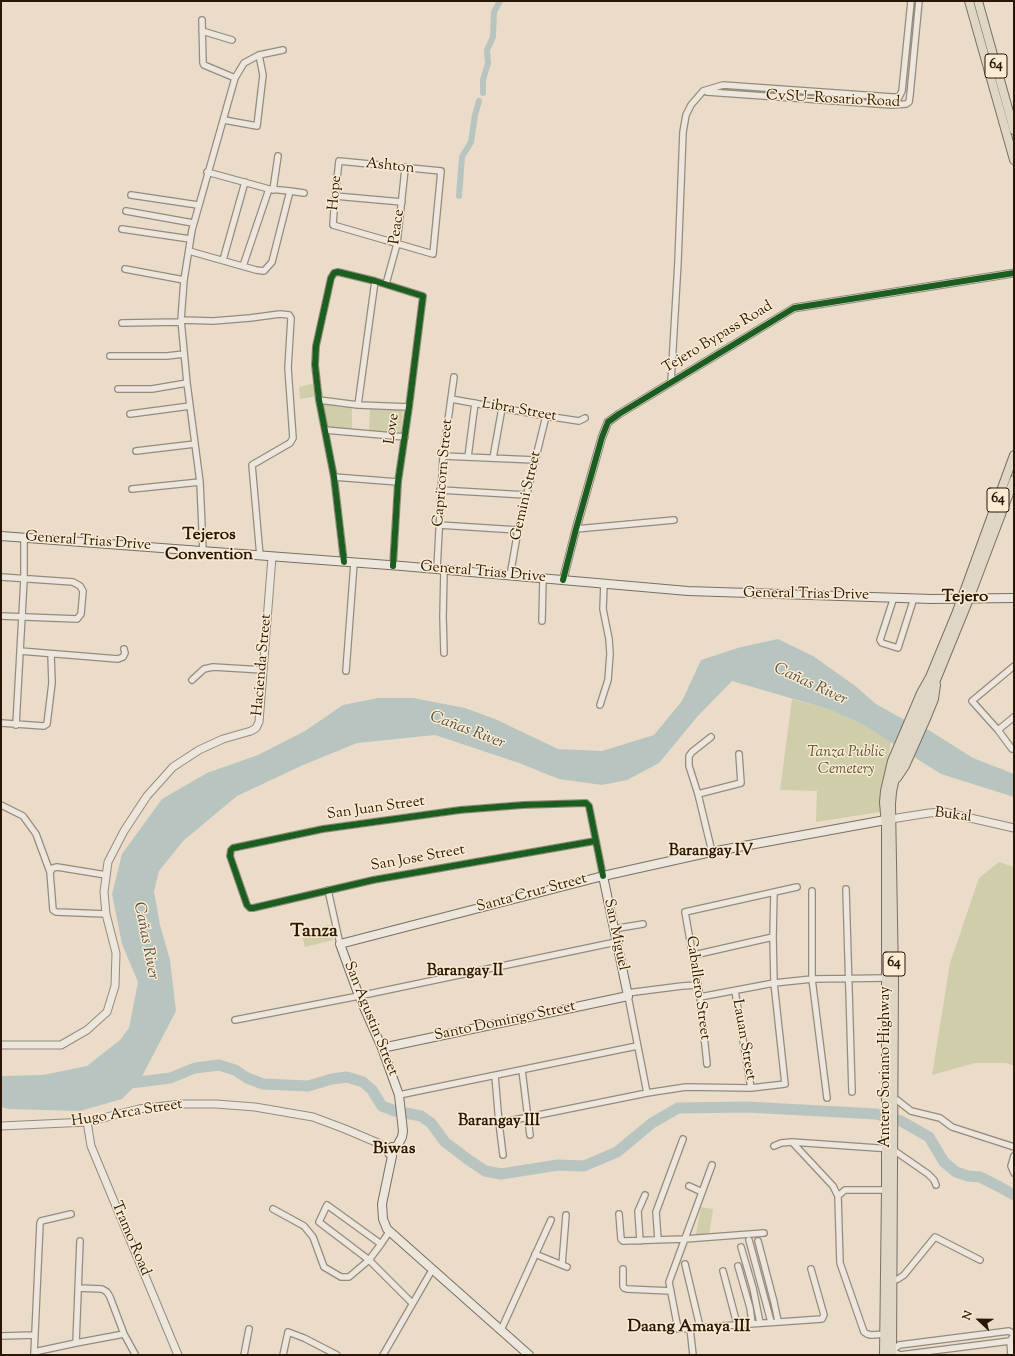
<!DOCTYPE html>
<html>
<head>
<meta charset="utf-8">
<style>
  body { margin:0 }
  #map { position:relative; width:1015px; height:1356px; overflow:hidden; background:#eadcc8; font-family:"Sorts Mill Goudy",serif }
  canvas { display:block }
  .frame { position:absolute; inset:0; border:2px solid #291604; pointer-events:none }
  .north { position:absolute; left:959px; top:1300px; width:40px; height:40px; -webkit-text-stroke:3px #faebd2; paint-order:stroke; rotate:292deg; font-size:11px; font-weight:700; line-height:16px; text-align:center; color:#291604 }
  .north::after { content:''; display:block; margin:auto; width:14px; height:18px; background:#291604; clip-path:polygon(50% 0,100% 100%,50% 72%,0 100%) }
</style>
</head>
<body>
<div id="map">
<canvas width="1015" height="1356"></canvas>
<div class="frame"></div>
<div class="north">N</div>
</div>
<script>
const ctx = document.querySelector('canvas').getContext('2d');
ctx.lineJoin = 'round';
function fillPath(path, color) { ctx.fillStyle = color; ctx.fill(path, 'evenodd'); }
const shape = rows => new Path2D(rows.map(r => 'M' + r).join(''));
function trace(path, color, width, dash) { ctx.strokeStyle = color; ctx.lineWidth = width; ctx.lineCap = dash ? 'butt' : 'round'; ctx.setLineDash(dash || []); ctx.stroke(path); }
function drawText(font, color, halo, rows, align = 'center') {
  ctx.font = font + ' "Sorts Mill Goudy",serif'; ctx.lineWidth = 3; ctx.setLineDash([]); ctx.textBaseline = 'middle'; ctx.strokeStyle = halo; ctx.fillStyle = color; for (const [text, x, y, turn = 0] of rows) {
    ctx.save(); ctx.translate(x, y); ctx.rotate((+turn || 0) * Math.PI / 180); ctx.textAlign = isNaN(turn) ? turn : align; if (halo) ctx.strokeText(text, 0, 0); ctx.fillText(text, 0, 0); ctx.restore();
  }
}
const green = shape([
  [315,383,317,396,300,399,299,387],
  [321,403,352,408,352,430,326,427],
  [370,408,403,410,401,433,369,431],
  [792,699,828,709,862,724,891,742,880,812,816,822,817,791,780,790],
  [999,862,1014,867,1014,1066,1006,1063,975,1063,932,1075,950,963,979,878],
  [329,925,333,940,305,947,301,932],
  [701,1207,713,1209,709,1236,696,1234]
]);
const water = shape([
  [778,639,813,656,854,685,876,704,901,718,927,729,973,758,1014,774,1014,797,941,774,862,724,828,709,732,681,697,717,659,763,627,780,602,785,559,779,519,763,435,735,357,743,303,765,237,796,183,841,159,871,154,891,160,925,170,960,176,1011,139,1082,122,1099,80,1111,9,1109,1,1107,1,1076,43,1075,87,1066,120,1040,129,1028,138,982,122,944,112,894,122,854,162,799,207,773,258,755,305,731,343,705,378,698,413,698,465,708,495,719,558,749,602,751,654,735,682,701,701,660,741,647]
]);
const canal = shape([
  [483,93,483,80,488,63,487,50,493,37,494,12,500,1],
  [459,196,462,157,471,142,475,115,479,101]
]);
const river = shape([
  [125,1083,139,1082,170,1078,195,1068,219,1065,235,1070,247,1078,263,1084,308,1086,332,1079,347,1077,363,1082,372,1090,382,1106,395,1111,421,1116,431,1123,445,1142,466,1158,485,1171,501,1174,558,1165,584,1166,617,1152,652,1123,678,1108,747,1107,876,1114,901,1121,929,1137,944,1162,956,1172,968,1176,980,1177,998,1186,1014,1195]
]);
const minor = shape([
  [202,20,203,63,204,65,235,78],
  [202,31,232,40],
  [707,92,892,105,906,104,909,102,910,95,919,1],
  [224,120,257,126,263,75,259,55],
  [339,161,441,171,433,254,333,225,335,196,339,161],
  [273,190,278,156],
  [290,191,304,193],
  [131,195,198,205],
  [335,196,402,202],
  [126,211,193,223],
  [122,229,190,239],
  [189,251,256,270,264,271,272,262,290,191,269,189,207,172],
  [223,260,245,182],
  [243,266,269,189],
  [125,269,184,280],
  [386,284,397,244,405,169],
  [181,320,213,321,250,318,280,314,289,315,291,318,288,368,293,438,290,443,252,465,260,556],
  [122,323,181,322],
  [110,356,167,356,184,354],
  [671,382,678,262,683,132,686,115,691,105,703,91,723,85,892,97,899,97,902,91,911,1],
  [118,389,152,389,187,383],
  [451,399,546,416,579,421,585,418],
  [319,400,358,405,409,407],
  [358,405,375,281],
  [130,414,190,406],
  [325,430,405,437],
  [136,451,195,444],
  [443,456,535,460],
  [468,457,475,403],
  [493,458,502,408],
  [334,477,398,482],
  [132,489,200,482],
  [440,490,526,495],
  [439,525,518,530],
  [576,529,674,520],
  [203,551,200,482,187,383,181,320,184,280,192,230,235,78,244,63,259,55,283,50],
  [344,562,334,477,319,400,315,365,316,346,331,278,334,273,338,272,375,281,423,296,409,407,398,482,393,566],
  [437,569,443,456,454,377],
  [444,570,443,617,444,653],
  [510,576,518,530,546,416],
  [1,577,73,582,80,586,83,591,81,614,77,619,1,616],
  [894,597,880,640,882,643,898,648,914,598],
  [542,621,543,579],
  [20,651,118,659,123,657,125,653,124,649],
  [1014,666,972,701,998,730,1012,749,1014,749],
  [346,671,354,563],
  [192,680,204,669,213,667,263,670],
  [600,705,608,680,610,654,609,639,603,609,604,584],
  [1,723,44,726,47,724,52,683,51,654],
  [16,725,24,579,24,538],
  [998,730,1014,717],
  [698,794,689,766,689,756,692,752,711,737],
  [1,805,23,816,36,834,50,872],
  [595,841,373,880,253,908,250,908,247,905,230,856,231,850,233,848,323,829,460,810,523,805,586,803,589,806,603,876],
  [712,852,698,794,741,783,739,754],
  [846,889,852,1092],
  [328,890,340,944],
  [812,891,812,979,827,1098],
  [106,914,56,912,53,910,50,872,53,868,57,867,106,875],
  [613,929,643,924],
  [694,955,773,937],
  [735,991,751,1088],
  [627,993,682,986,698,985],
  [700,997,774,983,812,979,888,978],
  [235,1020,359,996,616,942],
  [707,1064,700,997,685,912,797,887],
  [522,1070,530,1135],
  [495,1076,499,1123,647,1093,628,996],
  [647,1093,686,1087,751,1088,785,1084,774,983,773,937,774,892],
  [399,1095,637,1046],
  [891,1099,897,1100,911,1111,940,1118,952,1127,1014,1147],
  [499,1123,503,1155],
  [792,1142,833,1186,838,1196,840,1263,864,1332,867,1334,871,1335,887,1334],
  [774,1146,781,1143,792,1142,892,1149,928,1174,934,1180,936,1185],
  [1014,1156,1011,1166,1014,1173],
  [712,1165,669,1282,678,1329,822,1319,824,1315,811,1269],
  [689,1186,702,1192],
  [838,1196,845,1190,888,1190],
  [273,1209,304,1226,313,1237,324,1267,341,1277,349,1277,369,1260,412,1303],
  [619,1214,621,1239,623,1241,685,1239,764,1233],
  [658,1240,656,1212,683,1139],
  [749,1240,771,1322],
  [640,1241,638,1211,645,1195],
  [758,1241,774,1302,778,1321],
  [381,1244,327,1205,319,1222,369,1260,381,1244,389,1232],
  [741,1247,753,1288,760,1323],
  [535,1254,567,1267],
  [685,1264,700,1327],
  [562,1265,566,1215],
  [738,1266,750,1308,752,1323],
  [623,1269,623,1286,624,1288,627,1289,671,1291],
  [723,1271,737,1324],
  [890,1282,898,1279,904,1275,935,1237,980,1260],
  [78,1288,102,1289,107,1292,110,1297,124,1334,135,1354],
  [690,1328,693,1355],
  [501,1330,551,1220],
  [1,1336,35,1335],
  [1010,1341,1011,1355],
  [76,1343,124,1334],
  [891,1351,900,1355,1010,1341,1014,1335],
  [892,1351,899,1345,1009,1331,1014,1334],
  [34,1352,76,1343,80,1241],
  [34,1355,40,1223,41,1221,71,1214],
  [244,1355,249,1329],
  [283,1355,288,1332,304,1338,337,1355],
  [383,1355,432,1270]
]);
const tertiary = shape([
  [563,580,576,529,602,437,608,422,619,414,794,308,1014,273],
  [891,819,929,813,944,812,1014,828],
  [1,1045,61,1045,87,1030,107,1012,115,986,116,953,106,914,104,892,108,862,124,831,147,796,173,767,199,750,223,739,251,731,256,728,259,722,272,557],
  [87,1122,91,1146,178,1355],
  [1,1126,87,1122,139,1109,181,1104,216,1104,255,1107,313,1117,345,1129,378,1143,389,1150]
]);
const secondary = shape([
  [1,536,402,566,688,591,932,599,1014,598],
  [382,1048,628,996,603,876],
  [396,1148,402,1137,403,1131,399,1095,382,1048,359,996,340,944,603,876,711,852,891,819],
  [392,1156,382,1204,383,1219,387,1229,529,1355],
  [392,1156,389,1153,389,1150,392,1147,396,1148]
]);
const primary = shape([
  [969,1,1014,160],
  [978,1,1014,130],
  [897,778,905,766,925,721,934,699,936,685],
  [884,1355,886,1190,886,826,884,802,885,791,892,761,921,693,930,677,956,614,1014,455],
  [892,1355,894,978,891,804,892,792,897,768,927,696,936,680,969,599,1014,480]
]);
const cycleway = shape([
  [344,562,334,477,319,400,315,365,316,346,331,278,334,273,338,272,375,281,423,296,409,407,398,482,393,566],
  [563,580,576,529,602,437,608,422,619,414,794,308,1014,273],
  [595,841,373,880,253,908,250,908,247,905,230,856,231,850,233,848,323,829,460,810,523,805,586,803,589,806,603,876]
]);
const shields = [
  [996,66,22],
  [998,500,22],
  [894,964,22]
];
const shieldNames = [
  ["64",996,66],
  ["64",998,500],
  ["64",894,964]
];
const streetNames = [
  ["CvSU–Rosario Road",833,100,3],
  ["Ashton",390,167,6],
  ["Hope",336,193,-85],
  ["Peace",398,227,-82],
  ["Tejero Bypass Road",718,338,-31],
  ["Libra Street",519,411,10],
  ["Love",393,429,-82],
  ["Capricorn Street",444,473,-85],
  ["Gemini Street",527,496,-77],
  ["General Trias Drive",88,542,4],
  ["General Trias Drive",483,573,5],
  ["General Trias Drive",806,595,1],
  ["Hacienda Street",263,665,-85],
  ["San Juan Street",376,809,-8],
  ["Bukal",953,816,7],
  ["San Jose Street",418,859,-10],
  ["Santa Cruz Street",532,894,-15],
  ["San Miguel",615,935,78],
  ["Caballero Street",697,988,82],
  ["San Agustin Street",370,1019,68],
  ["Santo Domingo Street",505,1022,-12],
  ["Lauan Street",743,1040,80],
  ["Antero Soriano Highway",886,1067,-90],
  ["Hugo Arca Street",127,1114,-9],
  ["Tramo Road",130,1239,67]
];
const parkNames = [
  ["Tanza Public",846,753],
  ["Cemetery",846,770]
];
const waterNames = [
  ["Cañas River",810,685,25],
  ["Cañas River",467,731,21],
  ["Cañas River",145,941,79]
];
const neighbourhoodNames = [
  ["Barangay IV",711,852],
  ["Barangay II",465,972],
  ["Barangay III",499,1122]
];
const quarterNames = [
  ["Tejeros",209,536],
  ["Convention",209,556],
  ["Tejero",965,598],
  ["Biwas",394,1150],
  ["Daang Amaya III",689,1328]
];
const districtNames = [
  ["Tanza",314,933]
];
fillPath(green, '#d0ceaa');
fillPath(water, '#b8c4bf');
trace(canal, '#b8c4bf', 6);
trace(river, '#b8c4bf', 11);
trace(minor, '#958b7d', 8);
trace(tertiary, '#958b7d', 9);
trace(secondary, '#796f63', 10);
trace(primary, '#796f63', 10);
trace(minor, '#ede6dc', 5.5);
trace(tertiary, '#ede6dc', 7);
trace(secondary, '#ede6dc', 8);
trace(primary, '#e0d6c6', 8);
trace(cycleway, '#1b5e20', 6);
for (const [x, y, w] of shields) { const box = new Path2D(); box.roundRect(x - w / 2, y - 12, w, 24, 3); ctx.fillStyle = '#faebd2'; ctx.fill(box); trace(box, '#291604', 1); }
drawText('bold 14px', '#291604', null, shieldNames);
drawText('15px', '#291604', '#faebd2', streetNames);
drawText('italic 15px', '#5c5335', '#faebd2', parkNames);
drawText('italic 16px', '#544f44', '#faebd2', waterNames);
drawText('bold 16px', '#291604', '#faebd2', neighbourhoodNames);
drawText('bold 17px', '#291604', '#faebd2', quarterNames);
drawText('bold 19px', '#291604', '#faebd2', districtNames);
</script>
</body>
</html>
